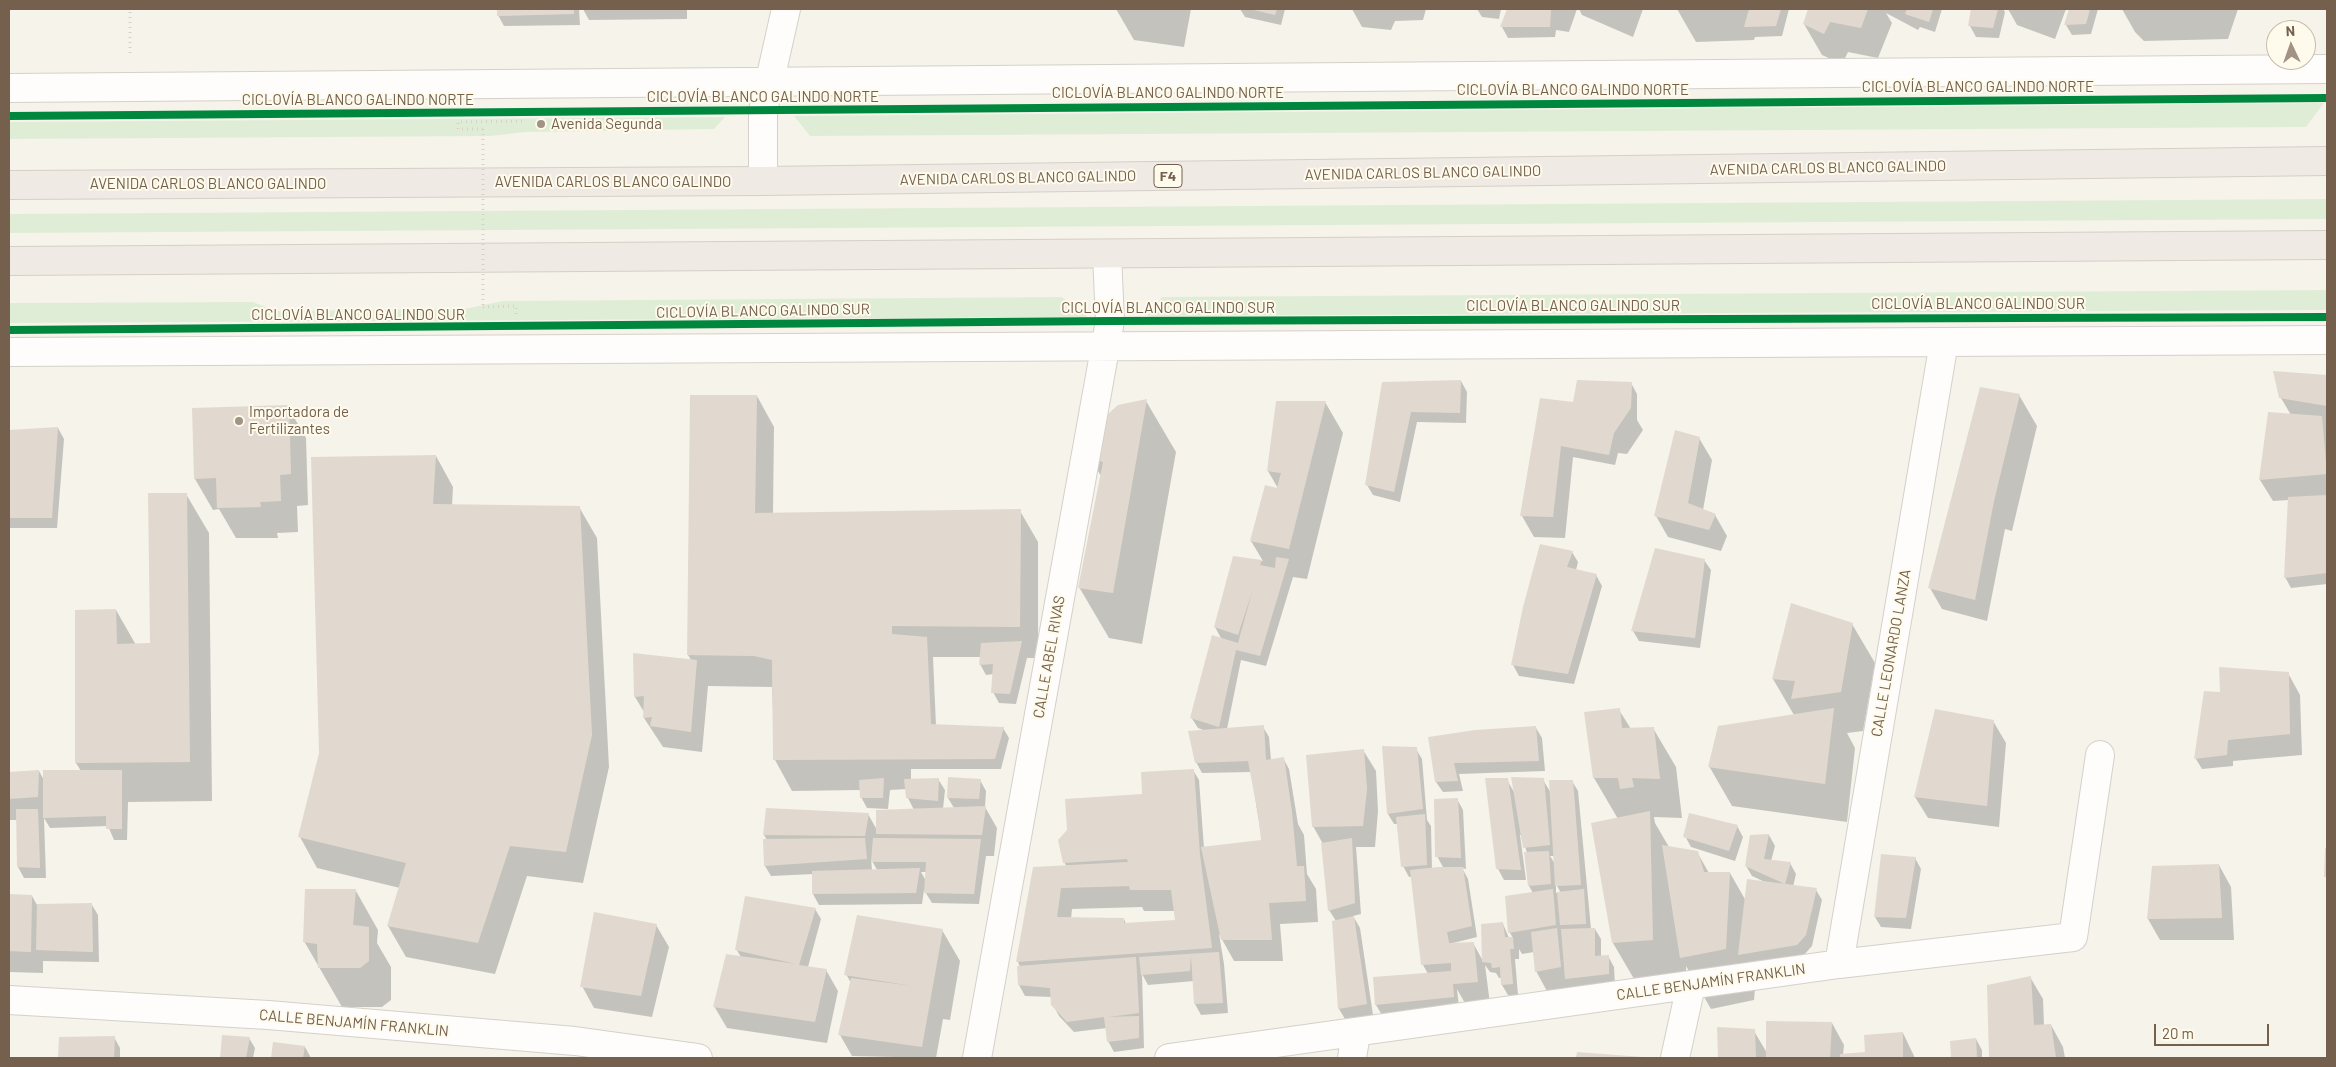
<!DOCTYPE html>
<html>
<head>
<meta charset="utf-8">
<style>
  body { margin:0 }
  #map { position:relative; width:2336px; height:1067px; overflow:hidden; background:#f6f3eb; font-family:Barlow,sans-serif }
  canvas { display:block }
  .frame { position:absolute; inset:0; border:10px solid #74604c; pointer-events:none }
  .north { position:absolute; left:2266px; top:20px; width:50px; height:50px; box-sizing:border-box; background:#fefaec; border:1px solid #c7bcac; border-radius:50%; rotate:357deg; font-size:14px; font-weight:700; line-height:20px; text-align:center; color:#74604c }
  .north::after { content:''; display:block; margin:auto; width:18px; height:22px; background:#a29384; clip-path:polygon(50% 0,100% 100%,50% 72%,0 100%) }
  .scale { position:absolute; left:2154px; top:1024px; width:115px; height:22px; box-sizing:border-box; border:2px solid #74604c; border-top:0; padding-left:6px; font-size:15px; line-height:18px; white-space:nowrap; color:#74604c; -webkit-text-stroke:4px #fefaec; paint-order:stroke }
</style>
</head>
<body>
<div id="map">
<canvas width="2336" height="1067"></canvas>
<div class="frame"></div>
<div class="north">N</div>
<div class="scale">20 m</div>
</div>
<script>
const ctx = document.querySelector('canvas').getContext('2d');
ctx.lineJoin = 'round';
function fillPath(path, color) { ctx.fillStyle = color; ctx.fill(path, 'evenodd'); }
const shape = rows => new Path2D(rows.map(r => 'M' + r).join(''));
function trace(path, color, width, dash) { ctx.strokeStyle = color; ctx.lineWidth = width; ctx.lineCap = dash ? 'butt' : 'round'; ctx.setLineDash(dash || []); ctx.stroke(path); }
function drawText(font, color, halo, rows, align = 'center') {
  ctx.font = font + ' Barlow,sans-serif'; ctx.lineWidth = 4; ctx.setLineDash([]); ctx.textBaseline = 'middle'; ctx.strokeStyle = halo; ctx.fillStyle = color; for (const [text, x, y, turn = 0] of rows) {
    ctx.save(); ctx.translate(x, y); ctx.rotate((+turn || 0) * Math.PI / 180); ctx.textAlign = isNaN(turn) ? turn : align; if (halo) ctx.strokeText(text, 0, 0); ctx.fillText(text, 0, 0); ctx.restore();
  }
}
const green = shape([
  [2324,103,2306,127,810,136,794,116],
  [725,117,714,129,526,132,490,136,9,139,9,122],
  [2327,199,2327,219,9,233,9,214],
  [2327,290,2327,310,1147,316,1162,297],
  [1062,297,1087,317,9,323,9,303,253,302,276,311,465,309,503,301]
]);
const shadow = shape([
  [498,9,579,9,580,25,504,26,498,15],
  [583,9,687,9,687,19,589,20],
  [1116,9,1191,9,1184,47,1134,40],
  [1240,9,1285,9,1281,25,1245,17],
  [1352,9,1426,9,1423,20,1395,21,1391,30,1362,27],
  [1477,9,1501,9,1499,19,1482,17],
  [1509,9,1577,9,1569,32,1556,30,1555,37,1508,38,1502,27],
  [1579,9,1643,9,1633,37,1582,15],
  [1677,9,1789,9,1782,36,1755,37,1754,40,1696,42],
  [1810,9,1942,9,1935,32,1920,27,1918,30,1886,13,1892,23,1878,58,1848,52,1842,64,1822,55,1804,24],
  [1973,9,2003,9,2005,12,1999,38,1976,37,1970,26],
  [2008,9,2066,9,2055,39,2017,25],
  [2071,9,2098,9,2091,34,2072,35,2066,25],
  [2122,9,2238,9,2228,39,2144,41,2135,32],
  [2275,372,2327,376,2327,426,2326,426,2327,429,2327,584,2291,588,2285,577,2289,500,2273,501,2260,480,2269,414,2291,415,2281,398],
  [1461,381,1467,392,1466,423,1417,422,1400,502,1373,495,1367,485,1383,383],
  [1631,383,1637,394,1637,420,1643,430,1627,454,1618,453,1615,465,1573,457,1565,538,1534,537,1522,516,1574,403],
  [2019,395,2037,426,2012,531,2005,529,1987,621,1942,609,1930,588],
  [757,396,774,427,773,514,1020,511,1038,542,1038,658,1027,658,1016,704,999,703,993,692,994,674,986,675,980,664,981,657,933,657,936,726,1003,728,1009,738,1001,769,911,769,911,780,938,779,945,790,943,809,954,808,948,798,980,780,986,791,985,807,997,828,994,856,986,856,979,904,932,903,924,890,922,904,819,905,813,894,814,874,771,876,765,866,767,840,764,835,767,809,868,814,877,830,914,810,908,798,907,789,890,790,888,809,867,808,861,797,861,790,792,791,775,760,772,687,708,686,702,752,663,747,644,718,644,712,635,697,634,654,691,660,688,655],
  [871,859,877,870,872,870],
  [921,872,926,872,926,881],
  [1146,401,1176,452,1142,644,1109,638,1079,587,1101,476,1091,459],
  [1325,402,1343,433,1307,579,1293,577,1266,666,1241,660,1227,729,1263,727,1269,737,1271,760,1283,758,1289,769,1298,824,1304,835,1307,874,1316,889,1318,922,1280,924,1283,961,1234,961,1219,934,1224,964,1228,1013,1201,1015,1195,1004,1194,981,1148,985,1142,974,1144,1048,1114,1052,1108,1041,1107,1028,1074,1032,1059,1016,1053,1005,1052,997,1025,996,1019,985,1018,967,1020,967,1018,962,1034,869,1067,867,1064,862,1144,795,1193,770,1199,780,1204,848,1262,841,1251,772,1202,773,1196,762,1206,731,1198,728,1191,717,1222,640,1215,627,1234,558,1263,561,1251,541,1279,490,1268,471],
  [1142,907,1144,911,1175,911,1177,921,1126,924,1124,919,1071,919,1072,909],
  [288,407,306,438,308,505,297,506,298,532,277,533,278,538,236,538,219,509,213,510,195,479],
  [58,428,64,439,57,528,9,528,9,431],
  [1699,438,1712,460,1703,510,1715,515,1727,536,1721,551,1668,537,1656,516],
  [436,456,453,487,452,506,579,507,597,538,609,767,583,883,527,876,495,974,406,957,388,926,400,888,317,868,300,837,320,753],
  [186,494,209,533,212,801,128,802,127,840,114,840,108,826,50,828,44,818,46,878,24,878,18,867,17,820,9,820,9,773,39,771,44,780,81,771,76,763,116,610,136,645,152,645],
  [1572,552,1578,562,1576,570,1596,575,1602,586,1574,684,1519,676,1513,665,1524,608],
  [1704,560,1711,570,1700,648,1639,641,1633,631],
  [1852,624,1875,663,1863,731,1847,733,1855,748,1847,822,1732,806,1709,766,1794,715,1773,679],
  [2288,673,2300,695,2302,755,2233,761,2233,766,2202,769,2196,759,2197,743,2222,694],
  [1619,710,1631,729,1653,728,1676,767,1682,818,1654,817,1655,823,1669,847,1697,852,1709,873,1730,873,1746,901,1765,882,1752,876,1746,866,1751,836,1769,835,1775,846,1771,861,1790,863,1796,874,1793,887,1816,890,1822,900,1812,946,1803,956,1757,964,1754,1000,1711,1009,1686,966,1687,1000,1648,1003,1613,943,1592,824,1618,819,1594,778,1585,713],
  [1993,721,2006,743,1999,827,1928,818,1915,797],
  [1536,728,1542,738,1545,771,1459,774,1463,791,1443,792,1436,782,1475,731],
  [1384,747,1416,749,1422,759,1427,820,1431,826,1432,870,1444,869,1437,856,1457,799,1463,810,1466,869,1462,868,1468,879,1477,937,1449,944,1473,943,1483,961,1503,924,1509,938,1513,938,1510,933,1533,893,1529,886,1527,853,1522,835,1520,835,1526,880,1504,880,1498,869,1507,780,1514,792,1543,780,1551,793,1572,781,1578,791,1591,929,1595,929,1601,939,1601,957,1608,956,1614,967,1615,985,1548,993,1536,971,1534,952,1522,954,1519,949,1519,959,1515,959,1518,995,1508,995,1502,985,1501,978,1499,978,1496,973,1490,972,1485,965,1490,1004,1466,1005,1457,989,1459,1007,1382,1015,1376,1005,1428,974,1423,965,1412,877,1409,877,1403,866,1398,824,1394,824,1388,814],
  [1550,856,1555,856,1555,864],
  [1556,884,1561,893,1556,893],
  [1363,750,1376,771,1378,811,1375,847,1356,847,1361,914,1353,916,1360,928,1373,1015,1345,1019,1339,1009,1336,921,1329,910,1323,844,1313,826],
  [1737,826,1743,837,1735,861,1691,847,1685,836],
  [1915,858,1921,869,1911,929,1881,927,1875,917],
  [2219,865,2231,887,2234,940,2160,940,2148,919],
  [356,891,378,930,377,943,391,967,391,1000,382,1007,342,1007,304,941],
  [9,895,32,896,37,905,92,905,98,915,99,962,43,961,43,973,9,972],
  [815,909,821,919,808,967,826,970,838,991,827,1043,727,1028,714,1006,741,957,736,949],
  [656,925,669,947,652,1017,594,1008,582,986],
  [942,930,960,961,950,1020,943,1019,936,1058,852,1056,840,1035,851,983,846,974],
  [2030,977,2043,999,2044,1026,2051,1025,2063,1047,2065,1058,1991,1058,1988,986],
  [1832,1023,1844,1045,1843,1055,1866,1053,1903,1033,1915,1058,1720,1058,1718,1028,1754,1031,1767,1053],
  [224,1036,249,1038,255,1048,253,1058,222,1058],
  [114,1037,120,1048,120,1058,59,1058,60,1038],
  [1976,1039,1982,1050,1982,1058,1952,1058,1951,1042],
  [274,1044,305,1047,311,1058,272,1058],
  [1578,1053,1640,1058,1577,1058]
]);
const building = shape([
  [497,9,574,9,574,14,497,16],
  [1250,9,1277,9,1275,15],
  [1507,9,1551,9,1550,27,1500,27],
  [1749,9,1781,9,1776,26,1744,27],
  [1808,9,1868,9,1861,28,1830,22,1824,34,1803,24],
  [1907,9,1933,9,1929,22,1905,14],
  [1971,9,1998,9,1993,28,1968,26],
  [2069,9,2090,9,2086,24,2064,25],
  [2273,371,2327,375,2327,406,2279,398],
  [1461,380,1460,413,1411,412,1394,492,1365,485,1382,382],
  [1577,380,1632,382,1631,408,1614,433,1609,455,1561,446,1553,517,1520,516,1540,398,1573,402],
  [1980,387,2020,394,1994,501,1975,600,1928,588],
  [690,395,757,395,755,513,1021,509,1020,627,892,626,892,634,927,637,931,724,1004,727,995,759,773,760,772,660,754,656,687,655],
  [1147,399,1113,593,1078,588,1103,462,1090,459,1100,428,1108,414,1118,405],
  [1276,401,1326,401,1289,549,1250,541,1265,485,1277,488,1281,473,1267,471],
  [289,405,291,474,280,475,281,501,260,502,261,507,217,508,216,478,194,479,192,408],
  [2268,412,2322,416,2327,474,2259,480],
  [58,427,52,518,9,518,9,430],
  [1675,430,1700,437,1688,503,1716,514,1709,530,1654,516],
  [436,455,433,504,580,506,592,735,566,852,510,846,478,943,387,926,406,863,298,837,319,753,311,457],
  [148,493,187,493,190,762,75,763,75,610,116,609,117,644,150,643],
  [2327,495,2327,573,2284,578,2288,497],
  [1540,544,1573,551,1567,567,1597,574,1568,674,1511,665,1523,607],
  [1655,548,1705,559,1695,638,1631,631],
  [1233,556,1262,560,1260,565,1275,568,1276,557,1289,559,1260,656,1236,650,1219,727,1190,718,1212,635,1238,643,1253,589,1238,635,1214,627],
  [1791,603,1853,623,1841,692,1791,699,1795,681,1772,679],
  [1022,641,1010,694,991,693,993,664,979,665,981,643],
  [633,653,697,660,691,732,650,726,652,717,643,718,644,696,634,697],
  [2219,667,2289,672,2290,734,2228,740,2227,755,2194,759,2204,691,2220,692],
  [1620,708,1622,728,1654,727,1660,779,1632,778,1634,787,1620,789,1618,778,1593,778,1584,712],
  [1834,708,1825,784,1708,767,1718,726],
  [1935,709,1994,720,1987,806,1914,797],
  [1264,725,1266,760,1284,757,1292,812,1297,866,1304,866,1306,901,1269,903,1272,940,1221,940,1201,847,1261,840,1258,814,1248,761,1195,763,1188,731],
  [1536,726,1539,761,1454,763,1458,781,1435,782,1428,737,1475,730],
  [1382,746,1417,747,1423,809,1387,814],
  [1364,749,1367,789,1363,826,1312,827,1306,755],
  [1194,769,1200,855,1212,948,1016,962,1033,867,1128,862,1127,859,1063,863,1058,840,1067,830,1065,799,1142,794,1141,772],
  [1129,886,1130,890,1171,890,1175,920,1124,923,1124,918,1057,917,1061,888],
  [39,770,38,797,9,799,9,772],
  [43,770,122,770,122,829,106,829,106,816,43,818],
  [948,777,981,779,979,799,947,798],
  [1511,777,1544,778,1550,845,1523,848],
  [884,778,883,798,860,798,859,780],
  [939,778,938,801,906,798,904,779],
  [1485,778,1508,778,1521,870,1496,869],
  [1549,780,1573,780,1581,885,1555,886],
  [1458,798,1461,858,1435,857,1434,799],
  [986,806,982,835,876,834,876,810],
  [766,808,869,813,865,836,763,835],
  [16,809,38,809,40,868,17,867],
  [1650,811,1653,940,1612,943,1591,823],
  [1689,813,1738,825,1729,851,1683,837],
  [1425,814,1427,865,1401,867,1396,817],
  [1769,834,1764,859,1791,862,1785,884,1745,866,1750,835],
  [865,838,867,859,764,866,763,839],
  [873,838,981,839,974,894,924,893,926,862,871,862],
  [1352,838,1355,903,1328,911,1321,843],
  [1662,845,1698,851,1704,872,1730,872,1726,949,1680,958],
  [2327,847,2327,877,2324,877,2325,848],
  [1549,851,1551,884,1528,886,1524,852],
  [1881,854,1916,857,1906,918,1874,917],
  [2219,864,2222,918,2147,919,2152,866],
  [1438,867,1463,867,1472,926,1447,932,1449,943,1474,942,1478,982,1453,984,1454,997,1375,1005,1373,977,1451,971,1451,963,1421,965,1410,870],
  [920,868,916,893,812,894,812,871],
  [1747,879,1817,888,1806,935,1797,945,1738,955],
  [305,889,356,889,353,925,369,927,369,961,360,968,318,968,317,944,303,942],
  [1553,889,1556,925,1508,933,1505,896],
  [1584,889,1586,924,1560,925,1557,892],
  [9,894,32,895,31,952,9,951],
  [745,896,816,908,799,965,827,969,815,1022,713,1007,726,954,796,964,735,950],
  [92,903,93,952,36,950,37,904],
  [594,912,657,924,641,996,580,987],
  [857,915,943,929,922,1047,838,1035,851,978,913,986,844,975],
  [1354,916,1367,1004,1338,1009,1332,921],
  [1503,922,1505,937,1513,937,1514,949,1510,949,1513,984,1501,985,1500,967,1492,968,1491,963,1482,962,1481,924],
  [1557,928,1561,967,1535,972,1531,932],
  [1595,928,1595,956,1609,955,1609,974,1565,979,1561,929],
  [1219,952,1223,1003,1194,1004,1191,955,1190,971,1141,975,1139,957],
  [1136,957,1139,1013,1108,1017,1139,1016,1139,1038,1107,1042,1104,1017,1067,1022,1051,1005,1050,988,1018,985,1017,966],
  [2031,976,2034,1025,2051,1024,2056,1058,1989,1058,1987,985],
  [1766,1021,1832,1022,1830,1058,1766,1058],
  [1717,1027,1755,1029,1756,1058,1718,1058],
  [1903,1032,1903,1058,1840,1058,1840,1054,1865,1052,1864,1035],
  [222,1035,250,1037,246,1058,220,1058],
  [115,1036,114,1058,58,1058,59,1037],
  [1976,1038,1977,1058,1951,1058,1950,1041],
  [273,1042,305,1046,303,1058,271,1058],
  [1577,1052,1643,1057,1643,1058,1576,1058]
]);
const path = shape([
  [130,53,130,9],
  [483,129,458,129,458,122,526,121],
  [483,307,516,306,516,315]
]);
const minor = shape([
  [9,88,2327,69],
  [763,181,763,111,786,9],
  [9,352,2327,340],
  [1839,964,1944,342],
  [9,1000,268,1015,575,1041,698,1058],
  [977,1058,1110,321,1107,255],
  [1169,1058,1839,964,2073,937,2100,755],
  [1352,1058,1356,1033],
  [1675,1058,1691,985]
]);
const highway = shape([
  [9,185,763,181,2327,161],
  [9,261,2327,245]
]);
const pathBridge = shape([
  [483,129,483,307]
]);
const cycleway = shape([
  [9,116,2327,98],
  [9,330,1110,321,2327,317]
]);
const markers = [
  [541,124,5,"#a29384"],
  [239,421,5,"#a29384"]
];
const shields = [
  [1168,176,28]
];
const shieldNames = [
  ["F4",1168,176]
];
const streetNames = [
  ["CICLOVÍA BLANCO GALINDO NORTE",1978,87],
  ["CICLOVÍA BLANCO GALINDO NORTE",1573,90],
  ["CICLOVÍA BLANCO GALINDO NORTE",1168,93],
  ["CICLOVÍA BLANCO GALINDO NORTE",763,97],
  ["CICLOVÍA BLANCO GALINDO NORTE",358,100],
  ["AVENIDA CARLOS BLANCO GALINDO",1828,168,-1],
  ["AVENIDA CARLOS BLANCO GALINDO",1423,173,-1],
  ["AVENIDA CARLOS BLANCO GALINDO",1018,178,-1],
  ["AVENIDA CARLOS BLANCO GALINDO",613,182],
  ["AVENIDA CARLOS BLANCO GALINDO",208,184],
  ["CICLOVÍA BLANCO GALINDO SUR",1978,304],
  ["CICLOVÍA BLANCO GALINDO SUR",1573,306],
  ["CICLOVÍA BLANCO GALINDO SUR",1168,308],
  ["CICLOVÍA BLANCO GALINDO SUR",763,311,-1],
  ["CICLOVÍA BLANCO GALINDO SUR",358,315],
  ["CALLE LEONARDO LANZA",1891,653,-80],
  ["CALLE ABEL RIVAS",1049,657,-80],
  ["CALLE BENJAMÍN FRANKLIN",1711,982,-8],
  ["CALLE BENJAMÍN FRANKLIN",354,1023,5]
];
const poiNames = [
  ["Avenida Segunda",551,124],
  ["Importadora de",249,412],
  ["Fertilizantes",249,429]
];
fillPath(green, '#e0edd6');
fillPath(shadow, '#0003');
fillPath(building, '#e1d9d0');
trace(minor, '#d5d0c9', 30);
trace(highway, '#d5cfc6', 30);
trace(path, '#d8d1cb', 3, [1, 4]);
trace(minor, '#fefdfc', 28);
trace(highway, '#f0eae5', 28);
trace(pathBridge, '#d8d1cb', 3, [1, 4]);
trace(cycleway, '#00873e', 8);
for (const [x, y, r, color] of markers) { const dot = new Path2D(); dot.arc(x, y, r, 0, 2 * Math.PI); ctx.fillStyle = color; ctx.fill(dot); trace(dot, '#fefaec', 2); }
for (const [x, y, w] of shields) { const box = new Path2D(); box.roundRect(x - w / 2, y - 11.5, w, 23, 4); ctx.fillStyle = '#fefaec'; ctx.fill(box); trace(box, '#74604c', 1); }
drawText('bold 14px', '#74604c', null, shieldNames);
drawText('15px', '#74604c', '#fefaec', streetNames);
drawText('15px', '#74604c', '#fefaec', poiNames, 'left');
</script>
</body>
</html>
